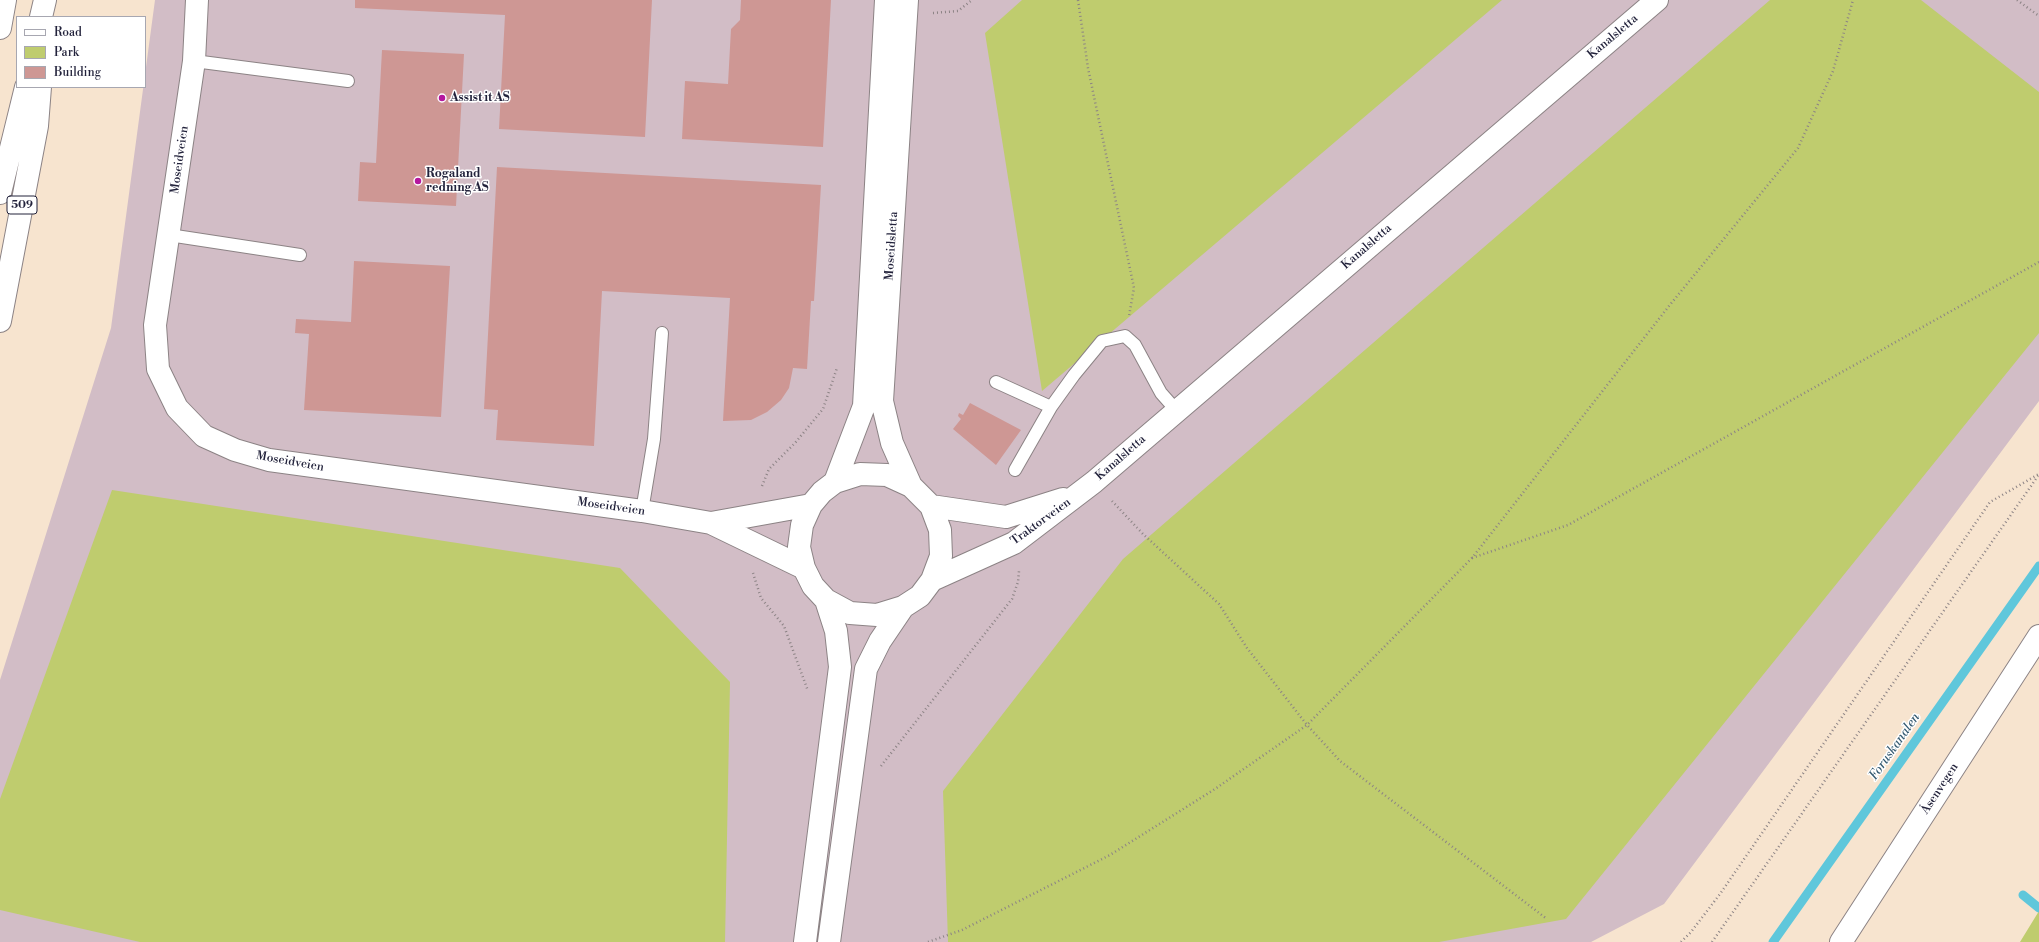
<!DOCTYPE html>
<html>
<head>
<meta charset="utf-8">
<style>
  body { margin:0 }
  #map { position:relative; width:2039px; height:942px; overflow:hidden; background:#f7e4cf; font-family:"Libre Bodoni",serif }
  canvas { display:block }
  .legend { position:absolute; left:16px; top:16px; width:130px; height:72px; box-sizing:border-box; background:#fff; border:1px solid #a7a7b1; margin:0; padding:5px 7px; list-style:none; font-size:12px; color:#22223b }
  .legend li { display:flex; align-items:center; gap:8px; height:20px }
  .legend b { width:20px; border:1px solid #a7a7b1 }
</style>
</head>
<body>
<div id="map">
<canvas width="2039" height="942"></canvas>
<ul class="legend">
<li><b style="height:5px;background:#fff"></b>Road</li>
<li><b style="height:11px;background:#bfcc6e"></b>Park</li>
<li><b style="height:11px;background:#ce9794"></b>Building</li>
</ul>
</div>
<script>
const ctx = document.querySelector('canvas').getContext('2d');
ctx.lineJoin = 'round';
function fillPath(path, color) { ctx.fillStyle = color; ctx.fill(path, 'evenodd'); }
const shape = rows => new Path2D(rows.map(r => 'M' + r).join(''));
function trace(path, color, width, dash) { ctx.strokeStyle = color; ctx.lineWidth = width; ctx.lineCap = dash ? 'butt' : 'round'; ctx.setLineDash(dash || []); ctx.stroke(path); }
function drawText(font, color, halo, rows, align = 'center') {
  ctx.font = font + ' "Libre Bodoni",serif'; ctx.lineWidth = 3; ctx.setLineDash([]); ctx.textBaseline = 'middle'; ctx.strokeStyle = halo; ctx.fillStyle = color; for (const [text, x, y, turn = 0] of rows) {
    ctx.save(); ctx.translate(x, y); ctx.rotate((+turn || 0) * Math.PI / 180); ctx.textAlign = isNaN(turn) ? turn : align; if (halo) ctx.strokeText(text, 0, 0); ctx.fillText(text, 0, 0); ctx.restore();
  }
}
const industrial = shape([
  [155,0,2039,0,2039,401,1664,904,1591,942,0,942,0,680,111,328]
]);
const green = shape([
  [1022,0,1502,0,1042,391,985,33],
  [1770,0,1921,0,2039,92,2039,333,1566,919,1439,942,948,942,943,791,1123,559],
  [112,490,620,568,730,682,725,942,140,942,0,910,0,799],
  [2039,911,2039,942,2020,942]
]);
const stream = shape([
  [2023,895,2039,908],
  [1773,942,2039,566]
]);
const building = shape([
  [355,0,652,0,645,137,499,129,505,15,355,8],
  [741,0,831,0,823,147,682,139,685,81,728,84,731,29,740,20],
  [382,50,464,54,456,206,358,201,360,162,376,163],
  [497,167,821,185,814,301,811,301,807,369,793,368,789,388,781,400,767,412,751,420,723,421,730,298,602,291,594,446,496,440,498,410,484,409],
  [354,261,450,266,441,417,304,410,309,334,295,333,296,319,351,322],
  [970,403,1021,430,996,465,953,429,961,419,958,416,959,413,963,415]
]);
const path = shape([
  [1078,0,1088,68,1134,288,1129,316],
  [2017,0,2039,16],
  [933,13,958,11,972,0],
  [762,486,769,469,795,443,823,409,837,368],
  [1112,501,1143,534,1219,604,1247,648,1307,725,1340,761,1547,919],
  [1472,558,1568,525,2039,262],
  [753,573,761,598,784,626,808,691],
  [881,766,1012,599,1018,582,1019,571],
  [928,942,962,930,1110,855,1215,789,1307,725,1472,558,1669,306,1798,148,1833,71,1853,0],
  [1681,942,1691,932,1720,894,1990,502,2039,474],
  [1712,942,2038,476]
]);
const lane = shape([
  [194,61,348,81],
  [169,235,300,255],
  [996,382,1051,407],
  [1015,470,1051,407,1074,375,1102,341,1125,336,1135,345,1161,393,1176,410],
  [642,511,654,439,662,333]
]);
const street = shape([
  [197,0,194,61,155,325,158,369,177,408,204,436,235,450,269,460,642,511,711,523,804,568],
  [907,0,882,401,892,443,911,486],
  [835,482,864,406,886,0],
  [931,506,1006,517,1063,499],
  [711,523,811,505],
  [932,580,941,556,940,530,931,506,911,486,887,475,860,474,835,482,822,492,811,505,802,525,799,547,804,568,813,586,826,600,850,613,877,615,903,607,920,596,932,580,1014,543,1094,482,1657,0],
  [805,942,840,667,836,631,826,600],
  [829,942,866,669,880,641,903,607]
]);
const secondary = shape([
  [1841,942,2039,636]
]);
const highway = shape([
  [41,17,45,0],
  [0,28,5,0],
  [0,193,26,87],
  [0,321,37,126,40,87]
]);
const markers = [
  [442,98,4,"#b5179e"],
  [418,181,4,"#b5179e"]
];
const shields = [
  [22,205,30]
];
const shieldNames = [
  ["509",22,205]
];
const streetNames = [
  ["Kanalsletta",1613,37,-40],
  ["Moseidveien",180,160,-82],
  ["Moseidsletta",892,246,-86],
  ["Kanalsletta",1367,247,-41],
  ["Kanalsletta",1121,458,-41],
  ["Moseidveien",290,462,10],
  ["Moseidveien",611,507,8],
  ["Traktorveien",1041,522,-36],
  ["Åsenvegen",1940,789,-57]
];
const poiNames = [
  ["Assist it AS",450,98],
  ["Rogaland",426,174],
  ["redning AS",426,188]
];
const waterNames = [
  ["Foruskanalen",1895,747,-55]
];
fillPath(industrial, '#d2bdc6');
fillPath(green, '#bfcc6e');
trace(stream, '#5fc7db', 9);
fillPath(building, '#ce9794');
trace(lane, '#8c8385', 14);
trace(street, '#8c8385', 24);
trace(secondary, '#8c8385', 24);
trace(highway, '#8c8385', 24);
trace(path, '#8c8385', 2.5, [1, 3]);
trace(lane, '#fff', 12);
trace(street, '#fff', 22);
trace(secondary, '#fff', 22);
trace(highway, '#fff', 22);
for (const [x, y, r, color] of markers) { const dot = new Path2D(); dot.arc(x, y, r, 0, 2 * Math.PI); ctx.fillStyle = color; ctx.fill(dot); trace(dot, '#fff', 1.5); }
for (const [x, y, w] of shields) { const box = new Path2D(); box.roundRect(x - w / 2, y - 9, w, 18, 3); ctx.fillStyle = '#fff'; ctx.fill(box); trace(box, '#22223b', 1); }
drawText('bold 11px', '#22223b', null, shieldNames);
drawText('12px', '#22223b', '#fff', streetNames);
drawText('bold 12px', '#22223b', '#fff', poiNames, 'left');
drawText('italic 13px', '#375c73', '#fff', waterNames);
</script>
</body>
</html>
